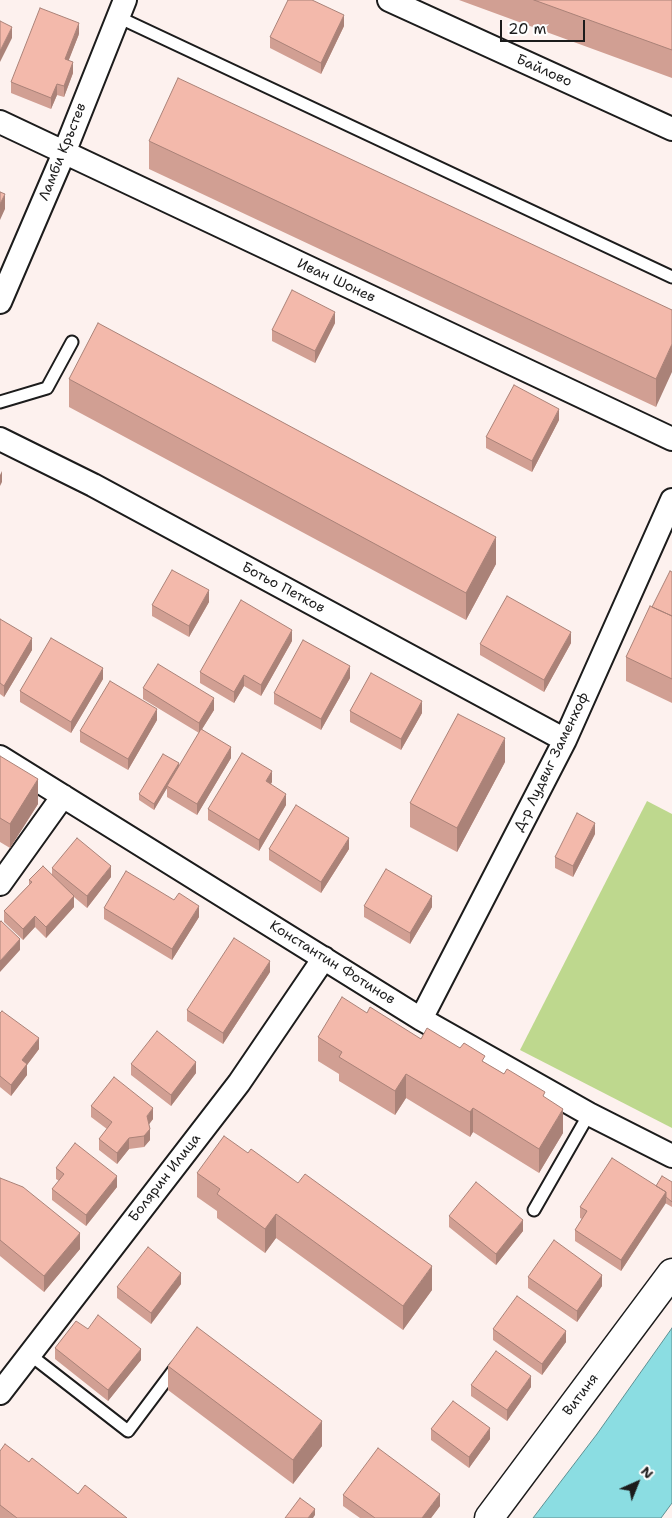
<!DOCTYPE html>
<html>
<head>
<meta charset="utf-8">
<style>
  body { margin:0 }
  #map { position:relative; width:672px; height:1518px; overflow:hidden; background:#fdf1ee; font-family:"Shantell Sans",sans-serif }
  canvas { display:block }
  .north { position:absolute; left:612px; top:1458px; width:50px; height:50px; -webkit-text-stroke:4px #fff; paint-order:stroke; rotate:44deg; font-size:14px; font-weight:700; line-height:20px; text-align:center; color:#1c1c1c }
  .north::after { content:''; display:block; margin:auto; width:18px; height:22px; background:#1c1c1c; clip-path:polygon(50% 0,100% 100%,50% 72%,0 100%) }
  .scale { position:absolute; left:500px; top:20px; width:85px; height:22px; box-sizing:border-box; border:2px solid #1c1c1c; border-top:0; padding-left:6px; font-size:15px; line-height:18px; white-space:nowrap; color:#1c1c1c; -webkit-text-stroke:4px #fff; paint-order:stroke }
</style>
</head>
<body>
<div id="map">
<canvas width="672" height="1518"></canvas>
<div class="north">N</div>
<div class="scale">20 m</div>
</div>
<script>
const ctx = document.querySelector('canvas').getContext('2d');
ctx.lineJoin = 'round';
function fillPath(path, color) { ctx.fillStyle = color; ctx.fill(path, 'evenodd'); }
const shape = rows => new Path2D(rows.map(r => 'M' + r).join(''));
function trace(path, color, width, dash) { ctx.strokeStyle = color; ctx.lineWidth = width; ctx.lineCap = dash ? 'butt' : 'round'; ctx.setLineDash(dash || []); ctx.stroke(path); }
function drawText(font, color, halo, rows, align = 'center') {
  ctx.font = font + ' "Shantell Sans",sans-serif'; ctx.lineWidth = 4; ctx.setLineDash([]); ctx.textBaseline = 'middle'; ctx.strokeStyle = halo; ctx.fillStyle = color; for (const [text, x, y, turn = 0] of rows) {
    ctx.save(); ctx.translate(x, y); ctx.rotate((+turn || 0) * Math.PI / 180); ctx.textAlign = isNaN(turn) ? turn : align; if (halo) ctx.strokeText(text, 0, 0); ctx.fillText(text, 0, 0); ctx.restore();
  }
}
const green = shape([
  [647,801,672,814,672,1128,520,1050]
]);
const water = shape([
  [672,1328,672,1503,661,1518,533,1518,597,1434,672,1328]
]);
const lane = shape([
  [118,17,672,277],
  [0,402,47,388,72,342],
  [534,1210,589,1114],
  [29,1354,128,1431,176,1367]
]);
const street = shape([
  [389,0,672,129],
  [0,122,672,439],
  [0,302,64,153,125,0],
  [0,439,93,485,565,740],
  [0,757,421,1019,589,1114,672,1156],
  [0,884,63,796],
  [421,1019,565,740,672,500],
  [0,1393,239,1083,324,958]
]);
const secondary = shape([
  [489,1518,672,1273]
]);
const wall = shape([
  [459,0,672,0,672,78],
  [344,26,321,74,270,48,270,37],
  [79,34,68,61,73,73,64,97,57,95,51,109,11,93,11,82],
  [149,141,672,310,656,407,149,169],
  [335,323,315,363,272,341,272,330],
  [69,379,496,564,466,620,69,407],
  [559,420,532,472,486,448,486,437],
  [672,572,672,703,626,681,626,657],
  [209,602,189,637,152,616,152,605],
  [0,619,32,650,4,697,0,694],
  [292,641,261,696,244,686,234,703,200,683,200,672],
  [571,643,544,692,480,655,480,644],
  [350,678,321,730,274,704,274,693],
  [103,679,71,733,20,702,20,691],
  [143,688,214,710,202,729,231,758,197,815,167,797,167,788,154,810,139,800,139,794,179,767,199,733,143,699],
  [350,711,422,713,401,750,350,722],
  [157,720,128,770,80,742,80,731],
  [0,756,38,804,10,848,0,842],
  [505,762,457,852,410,827,410,803],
  [272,782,271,784,286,805,259,851,208,820,208,809],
  [595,834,573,877,555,868,555,857],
  [269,849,349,849,321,893,269,860],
  [52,868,111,877,87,908,74,897,74,907,46,938,35,927,23,940,4,922,4,911,29,885,29,880,52,875],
  [364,906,432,907,410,944,364,917],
  [104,908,199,917,172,960,104,919],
  [270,972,223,1044,187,1021,187,1010],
  [0,1013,39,1049,27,1065,27,1075,11,1096,0,1087],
  [367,1013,421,1039,460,1048,545,1098,563,1133,539,1173,473,1132,470,1137,406,1098,395,1115,339,1081,339,1074,318,1061,318,1037],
  [131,1064,196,1073,171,1106,131,1075],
  [91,1106,153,1119,149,1124,150,1140,144,1147,129,1149,117,1164,99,1150,99,1139,107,1129,91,1117],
  [56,1168,117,1187,86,1226,52,1200,52,1189,59,1181,56,1179],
  [197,1173,432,1290,403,1330,276,1238,265,1253,217,1218,217,1211,197,1197],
  [0,1178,80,1249,44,1292,0,1256],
  [672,1182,672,1207,665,1203,621,1271,575,1241,575,1230,582,1219,580,1218,580,1207,656,1186],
  [449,1216,523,1231,496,1265,449,1227],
  [528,1277,602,1286,577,1322,528,1288],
  [181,1284,151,1324,117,1298,117,1287],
  [88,1329,141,1360,108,1401,55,1359,55,1348],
  [493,1329,566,1342,542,1375,493,1340],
  [168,1366,322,1446,293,1484,168,1390],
  [471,1385,531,1387,507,1421,471,1396],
  [431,1429,490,1439,469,1468,431,1440],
  [0,1451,29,1462,78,1494,127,1518,0,1518],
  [343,1495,440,1506,431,1518,360,1518,343,1506]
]);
const shadedWall = shape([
  [344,15,344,26,321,74,321,63],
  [79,23,79,34,65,70,65,59],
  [12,27,12,38,0,62,0,51],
  [73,62,73,73,64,97,64,86],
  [57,84,57,95,51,109,51,98],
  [5,194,5,209,0,220,0,204],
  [335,312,335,323,315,363,315,351],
  [672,344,672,372,656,407,656,379],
  [559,409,559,420,532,472,532,461],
  [2,471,2,482,0,486,0,475],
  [496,537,496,564,466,620,466,593],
  [209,590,209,602,189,637,189,626],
  [292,630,292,641,261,696,261,685],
  [571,632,571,643,544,692,544,680],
  [32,638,32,650,4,697,4,686],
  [350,666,350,678,321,730,321,719],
  [103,668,103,679,71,733,71,722],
  [244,675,244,686,234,703,234,692],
  [214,698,214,710,199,734,199,723],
  [422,701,422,713,401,750,401,739],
  [157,709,157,720,128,770,128,759],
  [505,738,505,762,457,852,457,828],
  [231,747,231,758,197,815,197,804],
  [179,763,179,769,167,786,167,788,154,810,154,804],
  [272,771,272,782,266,792,266,781],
  [38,779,38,804,10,848,10,824],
  [286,794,286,805,259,851,259,840],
  [595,823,595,834,573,877,573,866],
  [349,838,349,849,321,893,321,882],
  [111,866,111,877,87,908,87,896],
  [74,896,74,907,46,938,46,927],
  [432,896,432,907,410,944,410,933],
  [199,906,199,917,172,960,172,949],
  [35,916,35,927,23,940,23,929],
  [20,939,20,950,0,972,0,961],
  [270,961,270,972,223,1044,223,1033],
  [39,1038,39,1049,27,1065,27,1075,11,1096,11,1085,22,1060],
  [196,1062,196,1073,171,1106,171,1095],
  [406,1074,406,1098,395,1115,395,1091],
  [153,1108,153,1119,147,1127,147,1116],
  [473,1108,473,1132,470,1137,470,1112],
  [563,1109,563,1133,539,1173,539,1149],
  [150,1129,150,1140,144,1147,144,1136],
  [129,1138,129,1149,117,1164,117,1153],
  [117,1176,117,1187,86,1226,86,1215],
  [666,1192,666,1203,621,1271,621,1260],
  [276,1214,276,1238,265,1253,265,1229],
  [523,1220,523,1231,496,1265,496,1254],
  [80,1233,80,1249,44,1292,44,1276],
  [432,1266,432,1290,403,1330,403,1306],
  [181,1273,181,1284,151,1324,151,1313],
  [602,1275,602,1286,577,1322,577,1311],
  [566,1331,566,1342,542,1375,542,1364],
  [141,1349,141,1360,108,1401,108,1390],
  [531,1376,531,1387,507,1421,507,1410],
  [322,1421,322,1446,293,1484,293,1460],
  [490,1428,490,1439,469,1468,469,1457],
  [440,1494,440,1506,431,1518,422,1518],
  [315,1509,315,1515,313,1518,308,1518]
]);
const building = shape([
  [288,0,312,0,344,15,321,63,270,37,288,0],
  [534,0,672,0,672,50,534,0],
  [40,8,79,23,65,59,73,62,64,86,57,84,51,98,11,82,40,8],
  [0,21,12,27,0,51,0,21],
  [178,78,672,310,672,344,656,379,149,141,178,78],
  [0,192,5,194,0,204,0,192],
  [292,290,335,312,315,351,272,330,292,290],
  [98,323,496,537,466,593,69,379,98,323],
  [514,385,559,409,532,461,486,437,514,385],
  [172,570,209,590,189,626,152,605,172,570],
  [670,571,672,572,672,616,652,607,670,571],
  [507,596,571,632,544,680,480,644,507,596],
  [241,600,292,630,261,685,244,675,234,692,200,672,241,600],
  [650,606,672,616,672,679,626,657,650,606],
  [0,619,32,638,4,686,0,683,0,619],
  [51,638,103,668,71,722,20,691,51,638],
  [303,640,350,666,321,719,274,693,303,640],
  [158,664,214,698,199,723,143,688,158,664],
  [371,673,422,701,401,739,350,711,371,673],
  [110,681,157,709,128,759,80,731,110,681],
  [458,714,505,738,457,828,410,803,458,714],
  [201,729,231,747,197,804,167,786,201,729],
  [242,753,272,771,266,781,286,794,259,840,208,809,242,753],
  [163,754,179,763,154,804,139,794,163,754],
  [0,756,38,779,10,824,0,818,0,756],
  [296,805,349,838,321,882,269,849,296,805],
  [577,813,595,823,573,866,555,857,577,813],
  [77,838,111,866,87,896,52,868,77,838],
  [43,866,74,896,46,927,35,916,23,929,4,911,32,882,29,880,43,866],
  [386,869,432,896,410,933,364,906,386,869],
  [126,871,174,900,179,893,199,906,172,949,104,908,126,871],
  [1,921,20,939,0,961,0,922,1,921],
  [234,938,270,961,223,1033,187,1010,234,938],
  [342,997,367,1013,370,1007,421,1039,427,1028,460,1048,464,1043,485,1056,482,1061,504,1074,507,1069,545,1092,543,1096,563,1109,539,1149,473,1108,470,1112,406,1074,395,1091,339,1057,342,1052,318,1037,342,997],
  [2,1011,39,1038,22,1060,27,1064,11,1085,0,1076,0,1013,2,1011],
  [157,1031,196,1062,171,1095,131,1064,157,1031],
  [114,1077,153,1108,147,1116,150,1129,144,1136,129,1138,117,1153,99,1139,112,1122,91,1106,114,1077],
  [224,1136,248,1153,251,1149,298,1183,305,1174,432,1266,403,1306,276,1214,265,1229,217,1194,220,1189,197,1173,224,1136],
  [75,1143,117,1176,86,1215,52,1189,64,1174,56,1168,75,1143],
  [612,1158,666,1192,621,1260,575,1230,587,1211,580,1207,612,1158],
  [662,1176,672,1182,672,1202,666,1197,666,1192,656,1186,662,1176],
  [0,1178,23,1187,80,1233,44,1276,0,1240,0,1178],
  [476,1182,523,1220,496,1254,449,1216,476,1182],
  [554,1240,602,1275,577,1311,528,1277,554,1240],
  [148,1247,181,1273,151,1313,117,1287,148,1247],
  [517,1296,566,1331,542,1364,493,1329,517,1296],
  [98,1315,141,1349,108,1390,55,1348,76,1321,88,1329,98,1315],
  [197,1327,322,1421,293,1460,168,1366,197,1327],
  [496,1351,531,1376,507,1410,471,1385,496,1351],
  [453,1401,490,1428,469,1457,431,1429,453,1401],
  [5,1444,29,1462,32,1458,78,1494,85,1485,127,1518,17,1518,0,1505,0,1451,5,1444],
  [378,1448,440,1494,422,1518,375,1518,343,1495,378,1448],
  [300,1498,315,1509,308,1518,285,1518,300,1498]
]);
const streetNames = [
  ["Байлово",544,71,24],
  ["Ламби Кръстев",63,152,-68],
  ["Иван Шонев",336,281,25],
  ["Ботьо Петков",283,588,28],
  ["Д-р Лудвиг Заменхоф",552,762,-64],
  ["Константин Фотинов",332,963,32],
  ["Болярин Илица",165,1178,-52],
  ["Витиня",581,1395,-53]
];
fillPath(green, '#bed88e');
fillPath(water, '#8bdde2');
trace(water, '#5f9093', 1);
trace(lane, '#1c1c1c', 15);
trace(street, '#1c1c1c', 26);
trace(secondary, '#1c1c1c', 31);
trace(lane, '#fff', 11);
trace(street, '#fff', 22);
trace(secondary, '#fff', 28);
fillPath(wall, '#d19f93');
fillPath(shadedWall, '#aa8278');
fillPath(building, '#f3b9ab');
trace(building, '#aa8278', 1);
drawText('14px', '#1c1c1c', '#fff', streetNames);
</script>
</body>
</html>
